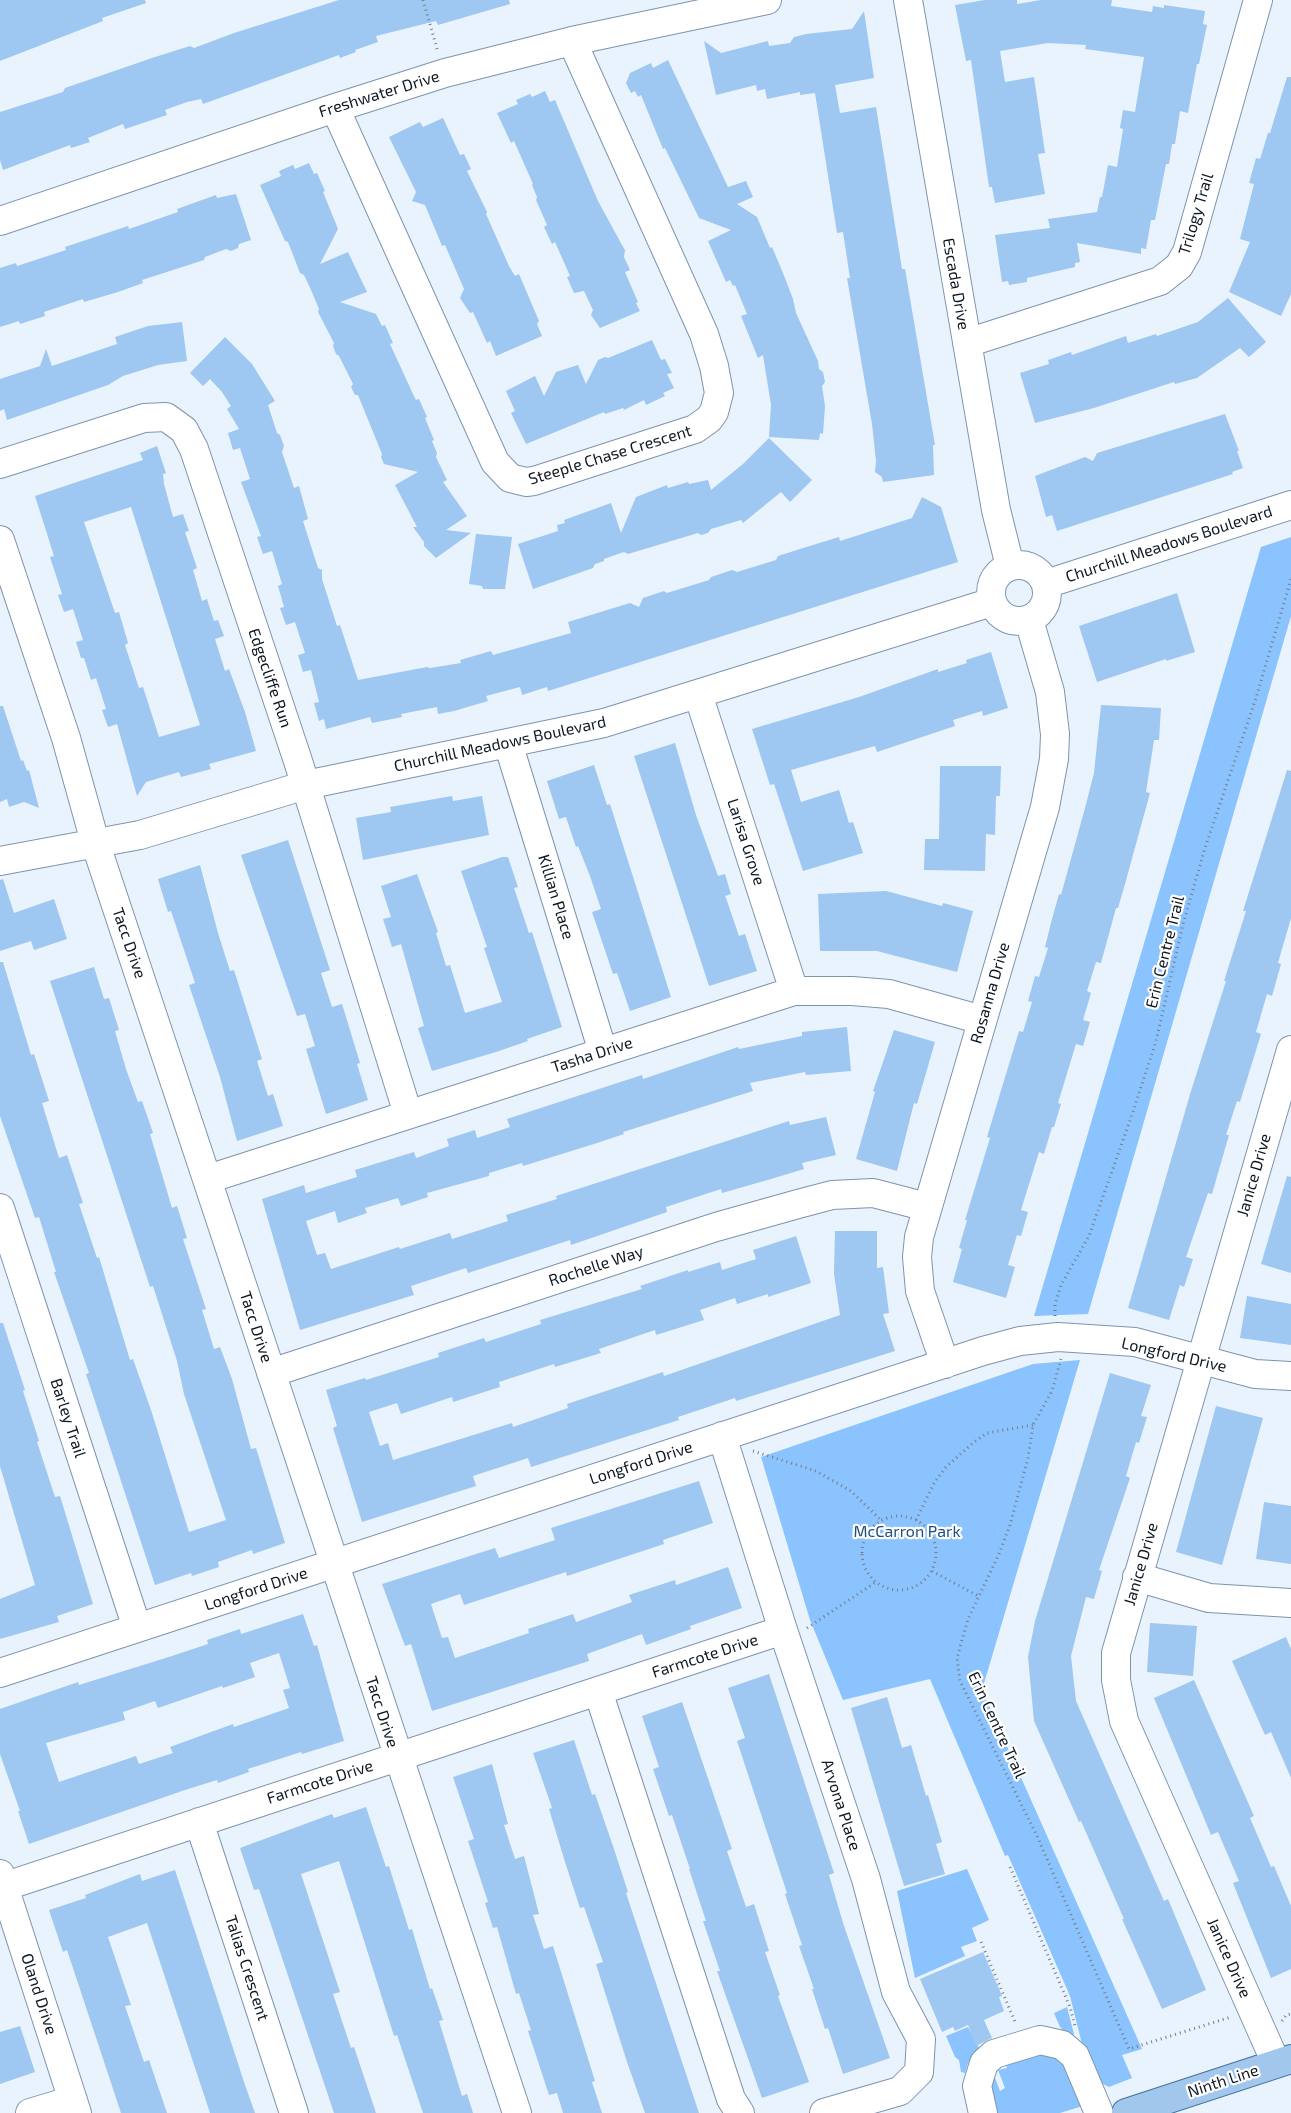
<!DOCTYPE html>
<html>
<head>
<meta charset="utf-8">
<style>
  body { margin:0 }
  canvas { display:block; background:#e9f3fe }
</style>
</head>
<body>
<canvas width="1291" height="2113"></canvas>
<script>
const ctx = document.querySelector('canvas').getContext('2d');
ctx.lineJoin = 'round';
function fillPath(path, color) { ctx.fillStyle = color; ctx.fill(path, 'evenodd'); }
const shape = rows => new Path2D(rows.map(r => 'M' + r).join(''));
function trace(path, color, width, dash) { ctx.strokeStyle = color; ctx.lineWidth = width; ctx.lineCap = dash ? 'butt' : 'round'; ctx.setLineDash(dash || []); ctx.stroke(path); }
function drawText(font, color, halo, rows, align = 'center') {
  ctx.font = font + ' "Exo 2",sans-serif'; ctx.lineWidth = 4.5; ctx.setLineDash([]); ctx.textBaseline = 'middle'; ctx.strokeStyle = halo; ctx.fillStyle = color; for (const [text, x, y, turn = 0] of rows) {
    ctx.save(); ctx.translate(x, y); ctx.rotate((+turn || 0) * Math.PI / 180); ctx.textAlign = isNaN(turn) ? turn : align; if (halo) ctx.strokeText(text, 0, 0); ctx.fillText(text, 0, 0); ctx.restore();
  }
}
const green = shape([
  [1291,537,1291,616,1088,1314,1034,1316,1261,547],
  [1080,1360,982,1690,1142,2049,1122,2055,1132,2078,1109,2087,1101,2083,1083,2048,1070,1996,1008,1855,1005,1856,930,1679,843,1700,810,1620,761,1457,1033,1364],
  [967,1869,989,1920,972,1928,977,1941,961,1947,965,1956,915,1978,897,1891],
  [1067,2007,1074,2034,1071,2038,1060,2027,1054,2013],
  [968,2027,979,2048,968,2063,965,2073,961,2072,959,2060,955,2057,946,2036],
  [1054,2050,1058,2052,1086,2105,1060,2113,994,2113,987,2089,992,2070,1000,2091,1005,2088,998,2070,1007,2068,1006,2065]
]);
const building = shape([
  [0,0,145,0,146,3,102,18,103,21,0,61],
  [339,0,509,0,510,4,438,25,436,21,376,36,378,42,355,50,356,52,340,58,339,55,203,104,201,99,187,102,165,110,167,115,125,129,123,124,88,138,90,142,71,148,70,145,3,170,0,160,0,112,63,92,65,88,152,58,190,46,194,48,234,33],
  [985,0,1017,0,1017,4,1041,0,1112,0,1111,6,1152,12,1153,6,1164,8,1164,5,1205,11,1203,24,1207,25,1199,64,1197,64,1188,113,1180,111,1175,144,1172,144,1169,164,1166,164,1155,220,1151,220,1146,249,1141,248,1141,254,1077,243,1080,262,1075,263,1075,267,1027,278,1027,282,1009,285,1008,281,1002,282,995,235,1050,228,1048,219,1097,212,1100,197,1102,197,1108,165,1117,167,1123,129,1120,128,1123,110,1135,112,1144,57,1085,49,1086,45,1048,43,1000,51,1005,82,1034,77,1045,153,1038,154,1045,194,995,203,992,187,989,187,971,60,966,61,955,5],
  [864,11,874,78,835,85,840,113,876,107,902,269,905,269,935,445,933,445,934,475,883,482,882,477,875,472,876,461,872,424,847,278,850,278,843,232,837,233,815,93,800,95,800,92,767,99,765,89,757,91,756,85,716,95,704,41,721,53,768,41,769,46,790,43,794,37,806,34,852,29],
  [668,60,728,187,746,181,753,197,737,204,757,217,770,248,772,247,783,273,793,299,796,313,818,361,819,369,823,372,825,382,822,386,825,406,823,434,820,433,819,440,769,437,771,405,763,355,758,358,741,316,747,314,735,285,733,286,730,280,726,282,708,241,731,230,699,218,665,148,663,149,641,95,638,97,635,91,631,93,626,83,630,73,651,63,653,68],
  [1287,77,1291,77,1291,294,1281,316,1229,292,1250,242,1240,239,1254,184,1249,183,1256,158,1260,159,1268,133,1270,133],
  [545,91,550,102,555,100,598,201,622,245,625,250,624,257,630,270,625,272,638,302,636,303,640,311,600,328,591,315,593,310,584,291,574,293,567,277,570,276,555,242,552,244,544,227,547,225,536,200,537,197,532,185,533,184,514,141,511,143,497,113,518,104,516,100,530,94,532,97],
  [443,118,460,155,464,154,471,169,467,171,487,212,486,214,509,266,515,276,519,274,539,321,537,324,542,336,496,356,490,341,487,343,473,312,470,313,460,298,464,289,445,245,442,246,425,205,412,201,416,192,389,137,420,122,423,127],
  [309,163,314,174,317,173,325,191,323,192,338,229,320,264,348,252,367,292,340,302,376,314,382,326,385,325,393,343,390,344,413,394,416,400,419,399,427,417,425,418,434,440,432,441,437,453,436,457,447,480,443,482,467,516,446,530,471,533,436,558,424,546,424,542,413,527,417,527,395,485,418,472,384,464,381,457,382,454,358,395,355,395,351,387,353,384,339,356,336,354,333,346,334,343,318,312,319,309,311,290,304,275,300,273,288,242,285,241,260,185,281,176,279,171,293,165,295,169],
  [236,194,251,240,239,244,238,248,231,251,226,249,205,257,204,260,142,280,143,283,118,292,84,302,83,299,44,312,45,316,20,324,19,321,0,327,0,268,16,263,17,266,66,250,65,247,128,226,129,229,178,212,177,209,216,195,217,198],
  [1228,298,1266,342,1249,357,1240,348,1197,378,1175,384,1174,382,1094,408,1035,423,1020,373,1049,364,1048,360,1071,352,1072,355,1126,336,1128,343,1156,334,1157,336,1198,322],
  [182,322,187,361,158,365,123,376,108,385,7,420,4,409,0,411,0,379,40,366,46,349,52,366,117,344,115,337,148,326],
  [225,337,252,364,275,401,268,405,277,433,280,435,284,446,282,452,294,488,299,486,308,519,303,521,318,568,322,570,322,579,337,626,340,625,358,680,427,667,430,668,461,663,460,660,491,651,493,655,571,633,568,622,630,603,639,607,643,598,664,591,667,593,709,580,711,577,732,570,737,572,776,560,778,556,800,549,839,537,840,541,912,518,922,497,941,507,958,562,548,691,547,687,522,695,520,687,486,696,488,701,454,711,438,714,437,707,401,714,402,717,372,723,370,717,326,729,324,719,319,721,314,703,319,702,311,670,303,672,298,655,305,653,295,622,286,625,280,608,284,607,278,586,282,584,272,551,263,554,257,537,261,536,241,482,250,479,240,448,233,450,228,433,239,429,227,409,231,406,222,392,210,379,203,386,190,373],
  [652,340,661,360,665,359,672,373,667,374,674,388,663,393,665,396,646,405,644,400,624,410,623,408,605,414,604,412,526,444,511,413,515,411,506,391,535,376,544,396,556,372,578,365,586,384,598,360,605,357,608,358],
  [1225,414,1239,451,1237,451,1243,468,1232,472,1233,474,1057,531,1052,515,1046,517,1035,476,1085,457,1093,461,1097,453],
  [769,438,812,480,790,502,781,492,743,523,741,520,711,529,708,533,701,535,698,533,628,554,624,552,604,559,604,561,595,564,593,568,533,589,518,544,558,531,557,525,565,523,564,520,611,503,621,533,636,497,667,485,668,488,688,482,689,484,708,480,711,490,743,464],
  [157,446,166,473,163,474,164,484,173,517,183,514,189,531,185,532,197,568,193,570,202,601,207,599,214,621,218,620,224,636,215,639,225,671,229,669,245,712,256,751,209,764,211,769,181,777,179,772,146,782,137,796,117,724,108,727,102,710,106,709,96,678,91,680,84,658,81,658,76,642,83,640,73,609,64,612,58,595,62,594,50,557,54,556,35,496,143,460,140,453],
  [131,507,200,725,159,737,143,687,139,688,125,645,128,643,119,612,115,613,84,522],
  [476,534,512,537,505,589,483,589,482,586,469,584],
  [1177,593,1195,652,1166,661,1166,659,1097,682,1079,626],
  [991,652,1008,708,983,716,982,711,953,720,955,726,877,752,875,746,791,770,801,802,839,790,849,823,853,822,863,853,803,871,774,784,770,785,752,729,859,697,938,669,938,672,967,663,966,660],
  [1101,705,1161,708,1159,740,1154,740,1146,792,1150,793,1125,884,1118,908,1116,908,1101,963,1096,962,1087,991,1091,993,1083,1020,1090,1022,1083,1046,1076,1044,1058,1103,1061,1104,1054,1127,1052,1127,1044,1154,1039,1152,1021,1210,1028,1212,1021,1236,1017,1235,1008,1265,1015,1267,1006,1298,953,1282,962,1249,959,1248,967,1220,965,1220,990,1138,987,1137,1019,1031,1023,1032,1032,1002,1028,1001,1035,976,1039,977,1048,948,1045,947,1052,919,1059,894,1061,895,1085,808,1094,773],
  [0,706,3,706,21,761,23,760,27,771,29,770,39,808,24,802,9,807,7,799,0,802],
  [675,743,696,815,718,876,725,874,731,894,725,896,726,898,739,936,745,934,757,971,709,986,634,756],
  [594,765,607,805,610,804,671,997,630,1011,617,973,613,974,592,912,601,909,590,876,578,846,576,847,566,817,559,819,547,781],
  [940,766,1001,766,1000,796,996,796,995,835,986,834,985,871,924,870,925,839,939,839],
  [1287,770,1291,771,1291,918,1278,963,1281,964,1272,996,1267,994,1256,1032,1261,1034,1240,1102,1237,1101,1226,1135,1229,1135,1212,1194,1208,1193,1186,1257,1193,1259,1184,1287,1180,1285,1169,1320,1128,1308,1191,1091,1226,981,1224,981,1246,911,1243,911],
  [452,796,453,801,482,796,489,835,363,860,356,818,391,812,390,807],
  [288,840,330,970,321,973,332,1007,342,1004,360,1063,357,1064,368,1100,326,1114,306,1049,315,1046,305,1014,297,1016,241,855],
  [502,857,508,857,518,887,514,888,529,933,532,932,562,1027,527,1039,528,1041,496,1052,432,1071,418,1028,424,1026,401,944,392,947,383,919,391,917,381,886,417,874,438,932,436,933,446,966,450,965,465,1013,502,1002,484,948,487,947,461,871],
  [200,865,218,933,230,971,234,970,262,1059,257,1061,268,1096,273,1094,283,1126,237,1141,220,1077,189,985,195,983,171,911,168,912,158,879],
  [3,879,14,913,54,899,67,939,34,950,31,941,0,951,0,880],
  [886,891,942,906,943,903,973,911,957,972,877,951,820,951,818,894],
  [0,962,3,962,31,1055,34,1054,49,1101,42,1103,59,1158,67,1155,83,1203,79,1204,97,1258,99,1257,130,1360,133,1359,151,1410,189,1532,226,1520,184,1394,177,1361,153,1286,150,1287,50,981,94,967,104,999,109,998,119,1030,115,1031,126,1069,138,1102,142,1101,153,1133,150,1134,172,1208,177,1206,187,1238,183,1239,206,1309,202,1310,214,1349,220,1347,232,1379,251,1449,256,1448,285,1543,253,1554,252,1550,218,1562,219,1567,192,1576,191,1573,155,1585,86,1374,89,1373,54,1272,56,1272,39,1217,35,1218,0,1116],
  [847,1027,851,1071,806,1075,805,1072,750,1083,753,1091,623,1132,624,1134,594,1144,523,1166,522,1163,489,1173,489,1176,427,1193,428,1197,401,1206,398,1198,365,1208,367,1213,338,1223,335,1211,306,1221,317,1255,325,1253,331,1269,399,1247,400,1249,450,1233,452,1239,508,1221,506,1215,557,1199,556,1196,789,1121,790,1125,826,1117,836,1155,802,1163,804,1169,771,1179,722,1193,721,1189,666,1207,667,1212,571,1245,570,1240,468,1273,466,1268,411,1286,414,1295,300,1330,262,1199,304,1185,306,1193,357,1177,355,1170,414,1152,416,1158,449,1146,447,1139,475,1130,477,1138,510,1127,507,1119,642,1075,643,1079,738,1047,739,1049,802,1036,802,1032],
  [894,1030,935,1042,917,1104,914,1103,897,1171,856,1159,875,1092,873,1091],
  [1287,1176,1291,1177,1291,1273,1261,1264],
  [835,1231,877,1231,877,1268,883,1267,889,1313,883,1314,895,1351,736,1401,735,1398,678,1417,679,1420,531,1467,528,1458,473,1476,476,1486,362,1522,333,1428,337,1426,326,1390,365,1378,366,1380,439,1357,438,1353,484,1338,486,1342,541,1324,540,1320,642,1289,640,1286,688,1270,688,1272,720,1262,722,1270,756,1259,753,1250,796,1236,811,1283,768,1297,768,1294,737,1304,735,1298,700,1310,704,1320,656,1335,655,1330,599,1349,601,1353,555,1367,554,1364,499,1382,500,1387,453,1402,452,1397,401,1414,397,1403,369,1412,380,1446,388,1443,393,1460,512,1423,513,1427,568,1408,567,1404,663,1372,664,1376,840,1315,834,1274],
  [1247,1296,1291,1304,1291,1345,1240,1338],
  [0,1323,3,1323,25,1390,23,1391,39,1441,37,1442,55,1497,60,1496,93,1604,57,1616,59,1622,0,1639,0,1599,35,1585,0,1466],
  [1110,1373,1151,1385,1141,1416,1147,1417,1139,1443,1136,1442,1126,1476,1130,1478,1099,1570,1102,1571,1094,1599,1086,1597,1071,1656,1076,1701,1164,1901,1168,1899,1206,1990,1162,2009,1122,1919,1124,1919,1081,1821,1079,1822,1034,1721,1028,1657,1035,1621],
  [1216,1406,1263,1418,1222,1565,1176,1552],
  [699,1481,713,1523,663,1540,664,1544,567,1576,566,1572,464,1605,460,1594,431,1604,442,1638,448,1637,455,1658,529,1633,528,1629,573,1614,576,1622,632,1602,629,1595,675,1580,676,1585,728,1567,742,1608,690,1626,691,1629,646,1645,642,1634,587,1654,589,1661,432,1711,411,1644,405,1646,382,1584,495,1548,499,1558,555,1540,551,1528],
  [1264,1502,1291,1506,1291,1564,1256,1559],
  [303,1614,314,1646,317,1645,344,1741,302,1754,301,1752,248,1769,249,1772,218,1783,217,1780,185,1790,29,1844,18,1811,20,1811,0,1754,0,1709,78,1682,79,1685,172,1656,208,1644,207,1640,240,1629,241,1634],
  [279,1653,290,1688,283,1690,289,1708,234,1727,233,1724,170,1747,173,1753,139,1764,136,1756,59,1782,46,1743,125,1720,123,1712,155,1701,158,1708,222,1686,223,1688,255,1677,250,1663],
  [1150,1623,1197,1626,1193,1676,1147,1672],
  [1286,1637,1291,1649,1291,1778,1271,1732,1265,1735,1232,1661],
  [769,1674,834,1873,829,1875,844,1926,890,2058,843,2074,828,2028,825,2029,812,1989,814,1989,799,1946,802,1945,785,1894,787,1893,737,1741,745,1738,728,1688],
  [1194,1680,1254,1816,1250,1818,1271,1867,1274,1866,1291,1906,1291,1969,1271,1978,1233,1883,1239,1881,1218,1832,1211,1835,1154,1698],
  [887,1697,902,1748,911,1745,926,1796,928,1795,942,1842,936,1844,945,1874,904,1886,851,1708],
  [682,1702,732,1849,727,1851,746,1907,754,1904,769,1951,765,1952,780,1995,778,1996,809,2082,762,2098,717,1971,720,1971,703,1921,706,1921,689,1869,690,1869,672,1815,669,1816,653,1769,659,1767,642,1716],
  [574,1740,592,1795,595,1794,613,1846,628,1892,626,1893,699,2113,645,2113,627,2062,596,1964,603,1962,584,1907,580,1908,565,1862,549,1809,552,1808,533,1753],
  [492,1764,508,1824,504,1825,515,1859,524,1856,539,1914,533,1915,544,1949,553,1946,595,2081,592,2082,602,2113,563,2113,557,2093,549,2095,528,2031,531,2030,519,1993,516,1994,497,1927,493,1928,485,1903,488,1902,468,1841,474,1839,453,1777],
  [366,1807,386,1867,389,1866,409,1930,412,1929,430,1989,432,1988,443,2020,439,2021,462,2096,467,2094,473,2113,423,2113,397,2035,394,2036,339,1861,301,1874,340,1992,333,1994,351,2048,354,2047,376,2113,334,2113,259,1889,254,1890,240,1848,332,1814,334,1818],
  [175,1870,245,2085,255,2113,210,2113,147,1923,108,1937,131,2005,125,2006,144,2062,149,2060,167,2113,121,2113,67,1950,63,1952,49,1910,86,1898,85,1895,140,1874,142,1881],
  [983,1952,1002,1996,999,1997,1004,2011,984,2020,992,2038,976,2046,968,2025,955,2031,953,2027,942,2032,920,1979],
  [20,2026,35,2072,0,2084,0,2032]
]);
const path = shape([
  [423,0,438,52],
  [1055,1316,1055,1305,1061,1285,1089,1236,1133,1112,1156,1041,1183,924,1205,848,1256,698,1291,579],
  [1061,1359,1052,1391,1033,1425,1028,1458,1010,1525,999,1554,968,1619,957,1658,960,1681,1037,1836,1129,2049,1231,2017],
  [753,1451,816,1471,851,1491,882,1521],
  '862 1553a37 37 0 1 1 74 0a37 37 0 1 1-74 0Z',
  [916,1520,934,1483,945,1468,974,1442,987,1433,1033,1425],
  [932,1571,978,1596],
  [807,1628,876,1582],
  [1010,1867,1070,2007,1075,2026],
  [981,1942,1016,2024],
  [1282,2021,1286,2015,1291,2014]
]);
const minor = shape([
  [908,0,996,510,1010,566],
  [335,108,495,462,510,478,526,482,534,481,695,429,709,419,714,412,719,393,714,366,704,334,572,41],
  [0,221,335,108,445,73,572,41,767,0],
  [967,343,1160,281,1179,266,1187,252,1258,0],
  [0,464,144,418,166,417,184,430,194,449,298,761,408,1114],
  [0,540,66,738,95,842,517,2113],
  '991 593a28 28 0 1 1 56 0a28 28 0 1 1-56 0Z',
  [1046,584,1291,505],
  [698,694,794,991],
  [508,743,603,1052],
  [0,861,140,835,306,785,604,723,992,602],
  [208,1179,794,991,852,991,889,994,982,1020],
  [0,1208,137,1628],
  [945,1364,920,1291,917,1257,919,1237,1045,807,1054,759,1055,734,1050,692,1029,620],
  [271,1373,716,1227,798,1204,832,1195,873,1193,927,1207],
  [722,1436,783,1630,866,1879,896,1992,921,2039,919,2072,900,2091,824,2113],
  [1137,1577,1209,1598,1291,1603],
  [0,1673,983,1351,1020,1341,1058,1337,1135,1342,1255,1374,1291,1376],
  [598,1691,731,2099,740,2113],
  [199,1822,294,2113],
  [0,1874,77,2113],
  [0,1888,783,1630],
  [1276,2063,1124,1721,1116,1680,1116,1653,1291,1050],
  [30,2113,73,2100],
  [983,2113,977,2086,984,2063,994,2054,1040,2040,1062,2045,1075,2056,1099,2113]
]);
const major = shape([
  [1126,2113,1291,2059]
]);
const streetNames = [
  ["Freshwater Drive",379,94,-17],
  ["Trilogy Trail",1196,214,-73],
  ["Escada Drive",956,284,80],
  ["Steeple Chase Crescent",610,455,-17],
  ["Churchill Meadows Boulevard",1169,544,-18],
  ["Edgecliffe Run",270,678,71],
  ["Churchill Meadows Boulevard",500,744,-12],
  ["Larisa Grove",746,842,72],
  ["Killian Place",556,897,73],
  ["Tacc Drive",129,943,71],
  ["Erin Centre Trail",1165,952,-76],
  ["Rosanna Drive",990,993,-74],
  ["Tasha Drive",592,1055,-18],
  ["Janice Drive",1254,1175,-74],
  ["Rochelle Way",596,1266,-18],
  ["Tacc Drive",256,1327,72],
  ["Longford Drive",1174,1355,13],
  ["Barley Trail",68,1418,72],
  ["Longford Drive",641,1463,-18],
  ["Janice Drive",1141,1564,-74],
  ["Longford Drive",256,1589,-18],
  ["Farmcote Drive",705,1656,-18],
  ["Tacc Drive",382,1712,72],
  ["Erin Centre Trail",997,1725,65],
  ["Farmcote Drive",320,1782,-18],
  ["Arvona Place",841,1805,72],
  ["Janice Drive",1229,1958,66],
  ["Talias Crescent",247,1968,72],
  ["Oland Drive",39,1994,72],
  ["Ninth Line",1223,2081,-18]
];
const parkNames = [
  ["McCarron Park",907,1532]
];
fillPath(green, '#8ac3fe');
fillPath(building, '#9ec7f2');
trace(minor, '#7d94ad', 30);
trace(major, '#45719d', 30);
trace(path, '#747d87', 3, [1, 4]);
trace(minor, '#fff', 28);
trace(major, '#a1c7ed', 28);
drawText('16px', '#0e1720', '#fff', streetNames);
drawText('16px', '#1e4f7c', '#fff', parkNames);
</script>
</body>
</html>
